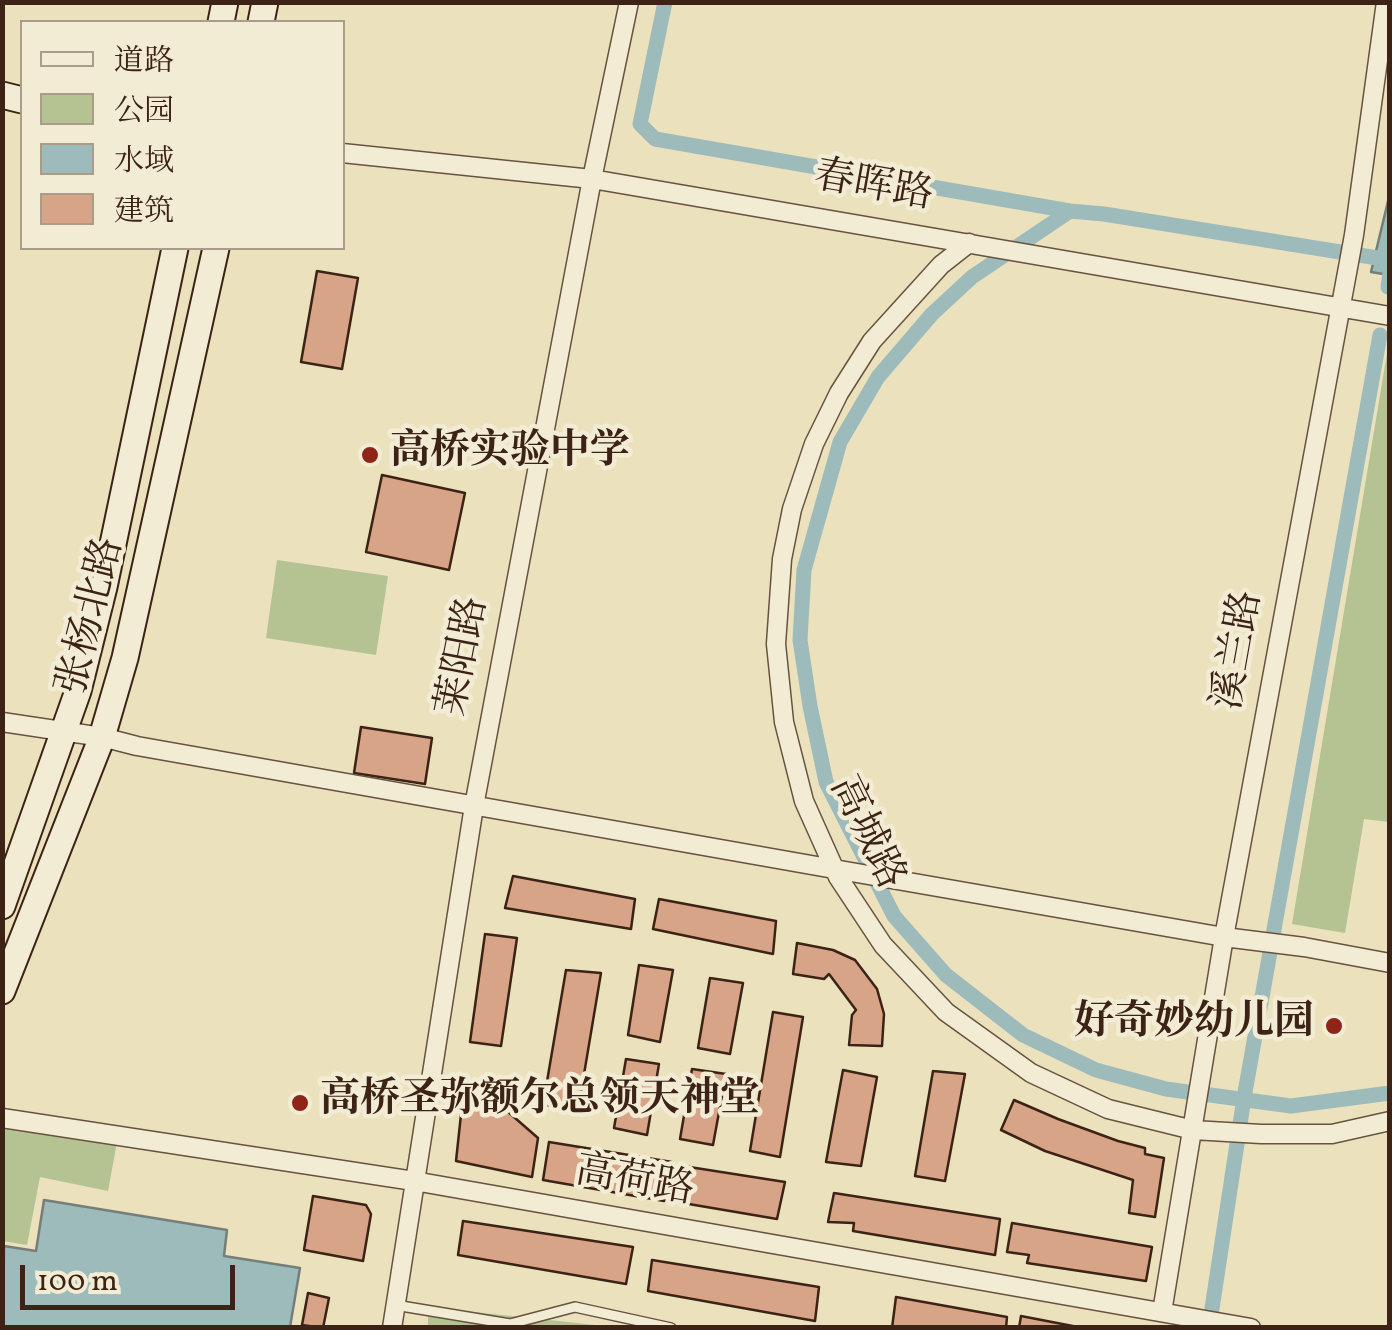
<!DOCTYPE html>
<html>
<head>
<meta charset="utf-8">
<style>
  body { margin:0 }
  #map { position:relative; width:1392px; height:1330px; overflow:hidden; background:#ebe1bd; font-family:Vollkorn,"Noto Serif SC",serif }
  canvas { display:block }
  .frame { position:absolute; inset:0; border:5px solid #3c2316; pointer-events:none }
  .legend { position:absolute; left:20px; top:20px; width:325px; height:230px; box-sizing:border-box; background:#f2ecd4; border:2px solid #a99c88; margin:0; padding:12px 18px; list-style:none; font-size:30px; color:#3c2316 }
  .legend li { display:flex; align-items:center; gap:20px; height:50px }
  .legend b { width:50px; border:2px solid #a99c88 }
  .scale { position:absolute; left:20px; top:1265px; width:215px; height:45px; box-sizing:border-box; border:5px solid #3c2316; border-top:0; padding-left:12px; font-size:30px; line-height:35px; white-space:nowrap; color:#3c2316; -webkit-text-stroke:8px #f2ecd4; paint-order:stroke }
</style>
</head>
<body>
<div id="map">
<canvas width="1392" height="1330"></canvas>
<div class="frame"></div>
<ul class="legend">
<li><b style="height:12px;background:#f2ecd4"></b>道路</li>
<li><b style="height:28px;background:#b5c393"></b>公园</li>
<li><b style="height:28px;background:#9dbbbb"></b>水域</li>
<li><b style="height:28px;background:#d7a488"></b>建筑</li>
</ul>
<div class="scale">100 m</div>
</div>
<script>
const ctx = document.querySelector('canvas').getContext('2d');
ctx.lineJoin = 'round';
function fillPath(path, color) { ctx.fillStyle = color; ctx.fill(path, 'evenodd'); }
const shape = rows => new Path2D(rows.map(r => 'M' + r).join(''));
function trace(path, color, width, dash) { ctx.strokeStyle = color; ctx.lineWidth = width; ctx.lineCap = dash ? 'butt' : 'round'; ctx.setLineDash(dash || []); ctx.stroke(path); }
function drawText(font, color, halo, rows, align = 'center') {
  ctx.font = font + ' Vollkorn,"Noto Serif SC",serif'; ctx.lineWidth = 9; ctx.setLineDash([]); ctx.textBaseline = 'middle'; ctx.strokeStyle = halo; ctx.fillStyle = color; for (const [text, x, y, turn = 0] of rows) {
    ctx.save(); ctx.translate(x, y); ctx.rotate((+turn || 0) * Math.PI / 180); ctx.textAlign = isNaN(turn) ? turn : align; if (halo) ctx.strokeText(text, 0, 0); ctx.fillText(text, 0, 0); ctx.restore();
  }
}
const green = shape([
  [1389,341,1389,822,1364,819,1345,933,1292,924],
  [277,560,388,576,376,655,266,638],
  [2,1121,117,1142,108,1191,40,1177,27,1245,3,1241],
  [428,1307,614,1327,428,1328]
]);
const water = shape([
  [1389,197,1389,275,1371,272,1389,197],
  [44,1200,227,1230,224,1256,300,1268,290,1327,3,1327,4,1246,36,1251,44,1200]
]);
const canal = shape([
  [665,2,640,124,655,139,1070,211,1104,214,1390,260],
  [1070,211,972,277,932,314,878,377,840,442,804,570,800,640,810,706,826,782,894,916,946,975,1023,1035,1096,1070,1166,1089,1291,1106,1390,1093],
  [1388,287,1390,274],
  [1209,1328,1244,1098,1380,335]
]);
const building = shape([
  [317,271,358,278,342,369,301,362,317,271],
  [382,475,465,493,449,570,366,552,382,475],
  [361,727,432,738,425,784,354,773,361,727],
  [513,876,635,899,631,929,505,908,513,876],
  [659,899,776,921,773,954,653,929,659,899],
  [485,934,517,938,501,1046,470,1042,485,934],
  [797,943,833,950,855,960,877,989,884,1014,882,1046,849,1045,852,1015,856,1010,829,974,824,979,793,974,797,943],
  [639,965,673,970,660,1042,628,1035,639,965],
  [566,970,601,973,578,1110,543,1105,566,970],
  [710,978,743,983,730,1054,698,1048,710,978],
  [773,1012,803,1017,780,1157,750,1151,773,1012],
  [626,1059,659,1064,647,1135,614,1128,626,1059],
  [692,1069,726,1074,713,1145,680,1139,692,1069],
  [843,1070,877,1077,861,1166,826,1162,843,1070],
  [933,1071,965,1074,945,1181,915,1176,933,1071],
  [476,1084,538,1138,532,1177,456,1161,463,1096,476,1084],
  [1014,1100,1058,1119,1118,1141,1145,1148,1145,1154,1164,1158,1155,1217,1129,1213,1133,1180,1045,1151,1001,1130,1014,1100],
  [549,1142,672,1162,664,1201,543,1180,549,1142],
  [683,1166,785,1182,777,1219,677,1202,683,1166],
  [834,1193,1000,1219,995,1255,853,1231,854,1223,828,1222,834,1193],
  [313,1196,366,1205,371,1214,363,1261,304,1250,313,1196],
  [463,1221,633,1247,626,1284,458,1255,463,1221],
  [1012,1223,1152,1247,1146,1281,1027,1263,1029,1255,1007,1252,1012,1223],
  [652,1260,819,1287,815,1321,648,1291,652,1260],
  [308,1293,329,1298,323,1328,302,1325,308,1293],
  [896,1297,1007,1317,1006,1328,892,1328,896,1297],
  [1021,1316,1083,1328,1019,1328,1021,1316]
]);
const lane = shape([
  [395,1305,510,1324,575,1307,671,1328]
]);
const street = shape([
  [342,153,592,179,1390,316],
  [969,243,941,265,872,341,839,393,814,444,792,509,782,559,776,644,784,722,804,801,838,877,883,945,946,1012,1031,1073,1108,1109,1193,1130,1261,1134,1332,1134,1390,1121],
  [2,722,102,737,137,746,834,869,1224,937,1304,947,1390,963],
  [2,1118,414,1181,1251,1328],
  [1162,1312,1224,937,1354,235,1386,2],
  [392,1328,474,806,592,179,629,2]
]);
const secondary = shape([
  [221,22,225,2],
  [261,22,265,2],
  [2,95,22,100],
  [2,906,78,691,104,587,175,248],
  [2,991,102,737,125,658,216,248]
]);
const markers = [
  [370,455,10,"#8f2418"],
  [1334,1026,10,"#8f2418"],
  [300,1103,10,"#8f2418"]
];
const streetNames = [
  ["春晖路",873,189,10],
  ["张杨北路",94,617,-76],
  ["溪兰路",1241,651,-80],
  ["莱阳路",466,657,-79],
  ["高城路",864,834,64],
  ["高荷路",634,1184,10]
];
const poiNames = [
  ["高桥实验中学",390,455],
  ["好奇妙幼儿园",1314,1026,"right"],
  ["高桥圣弥额尔总领天神堂",320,1103]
];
fillPath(green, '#b5c393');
fillPath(water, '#9dbbbb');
trace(water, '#767e79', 2.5);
trace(canal, '#9dbbbb', 15);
fillPath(building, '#d7a488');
trace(building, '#3c2316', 2.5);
trace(lane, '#685240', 12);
trace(street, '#685240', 21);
trace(secondary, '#3c2316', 29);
trace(lane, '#f2ecd4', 9);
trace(street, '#f2ecd4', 18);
trace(secondary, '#f2ecd4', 25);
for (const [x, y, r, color] of markers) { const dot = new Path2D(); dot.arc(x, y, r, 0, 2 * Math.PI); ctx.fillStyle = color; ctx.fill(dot); trace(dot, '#f2ecd4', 4); }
drawText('40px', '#3c2316', '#f2ecd4', streetNames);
drawText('bold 40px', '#3c2316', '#f2ecd4', poiNames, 'left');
</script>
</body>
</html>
